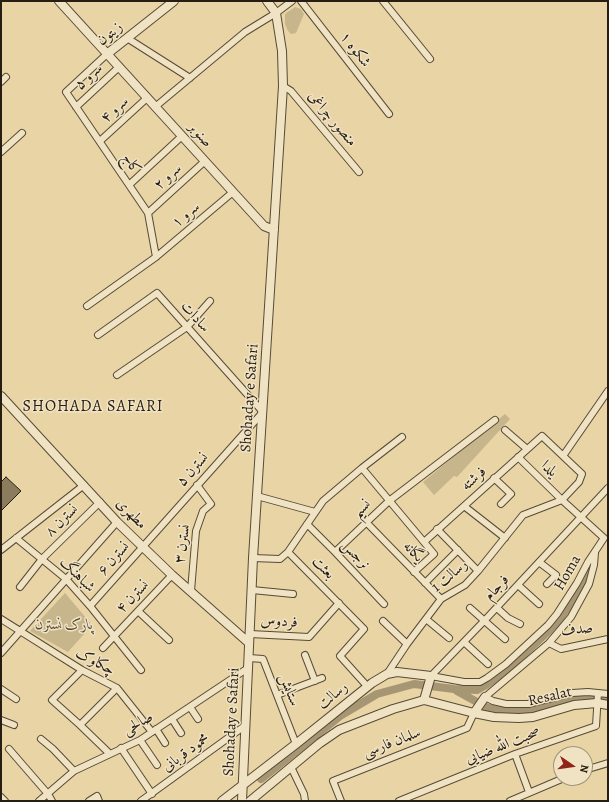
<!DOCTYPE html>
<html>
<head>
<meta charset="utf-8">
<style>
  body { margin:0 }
  #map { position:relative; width:609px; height:802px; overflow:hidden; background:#e8d4a4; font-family:Alegreya,serif }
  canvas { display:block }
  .frame { position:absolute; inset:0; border:2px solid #271d13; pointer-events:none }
  .north { position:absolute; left:553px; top:746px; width:40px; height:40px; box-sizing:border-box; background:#f0e3c4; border:1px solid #a0947d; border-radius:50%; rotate:103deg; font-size:11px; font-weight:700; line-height:16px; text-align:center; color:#271d13 }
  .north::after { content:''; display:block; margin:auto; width:14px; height:18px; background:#8f2418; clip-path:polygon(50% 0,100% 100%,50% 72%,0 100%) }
</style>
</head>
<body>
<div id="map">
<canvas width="609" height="802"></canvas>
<div class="frame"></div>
<div class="north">N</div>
</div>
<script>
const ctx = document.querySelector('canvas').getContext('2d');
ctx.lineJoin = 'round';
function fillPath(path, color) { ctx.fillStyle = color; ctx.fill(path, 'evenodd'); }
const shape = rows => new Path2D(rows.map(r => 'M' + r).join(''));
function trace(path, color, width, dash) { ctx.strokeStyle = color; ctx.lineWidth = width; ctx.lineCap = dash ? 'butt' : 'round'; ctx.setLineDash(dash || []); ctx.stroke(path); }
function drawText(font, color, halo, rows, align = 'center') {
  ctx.font = font + ' Alegreya,Amiri,serif'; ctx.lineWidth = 3; ctx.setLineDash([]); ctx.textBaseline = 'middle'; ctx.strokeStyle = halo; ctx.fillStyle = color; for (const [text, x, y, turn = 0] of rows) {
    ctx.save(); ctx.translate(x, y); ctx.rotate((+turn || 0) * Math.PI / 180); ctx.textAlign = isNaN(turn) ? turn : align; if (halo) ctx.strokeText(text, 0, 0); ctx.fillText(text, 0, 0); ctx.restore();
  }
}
const green = shape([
  [295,7,301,9,304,14,296,33,291,34,288,31,285,24,285,14],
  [505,414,510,419,457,477,454,476,434,495,423,482],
  [65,593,92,625,68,652,30,631]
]);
const canal = shape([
  [457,691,486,707,497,710,530,709,582,697,593,696,608,699],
  [261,779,340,716,377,694,414,684,454,689,477,690,486,685,507,670,558,622,583,584,591,565]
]);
const building = shape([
  [6,477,21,491,1,511,1,482,6,477]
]);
const minor = shape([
  [301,1,389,114],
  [383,1,430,59],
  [127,38,190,78],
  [107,54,66,92,148,213,156,257],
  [1,82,6,77],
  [283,86,291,91,359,172],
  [76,107,119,67],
  [155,107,245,32,276,13,292,1],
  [100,141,147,98],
  [1,152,22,133],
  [129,185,182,136],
  [148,213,205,161],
  [87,306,156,257,233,192],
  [117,375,187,327,210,301],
  [505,430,527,449],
  [563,456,608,391],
  [518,457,562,500,604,538],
  [362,468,434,554,414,572],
  [494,478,511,494,501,504],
  [257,496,315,512],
  [464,506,505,538],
  [367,523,441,599],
  [307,524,335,552,384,604],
  [437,529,478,571],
  [16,538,66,579,90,606,141,670],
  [1,550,84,485],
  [288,552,364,629,340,656,367,686],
  [335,552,389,501,495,420],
  [595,553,594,565,589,584,571,617,549,643,485,697,493,701,506,704,528,704,572,693,588,692,608,694],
  [253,558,280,559,288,552,323,501,362,468,402,437],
  [539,562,556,575,547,584],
  [425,583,458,550],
  [518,585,539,604],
  [20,587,42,559,100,502],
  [252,590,293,594],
  [191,591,196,531,203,511,211,504,197,485],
  [90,606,263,412,157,293,98,335],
  [470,608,505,639],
  [497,608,508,618,520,624],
  [138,611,169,640],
  [1,619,82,670,117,688,152,732],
  [426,619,449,638],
  [383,621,407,644],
  [250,634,309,637,339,603],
  [464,642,488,664],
  [549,643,561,649,608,639],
  [103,648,172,575],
  [1,653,117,522],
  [305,655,315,681],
  [249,658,263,659,296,744],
  [82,670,52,700,80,725,110,754],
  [387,674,407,644,441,599,465,585,478,571,523,515,562,500,579,482,582,474,542,436,424,542],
  [431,676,485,620,608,488],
  [431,676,464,682,480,682,487,678,506,664,548,625,557,614,577,583,588,562,604,538],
  [1,689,16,699],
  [277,695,322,678],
  [190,707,198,719],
  [172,719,181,733],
  [1,720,14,725],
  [80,725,117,688],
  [156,729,165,743],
  [41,739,53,749,74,771],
  [140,740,157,765],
  [121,748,152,794],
  [9,749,48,794,52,801],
  [515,754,529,792],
  [291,767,304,794,305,801],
  [585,770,608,763],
  [1,797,5,801],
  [39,801,74,771,140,740,248,668],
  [89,801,97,796,99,801],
  [141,801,246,725],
  [341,801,333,781,467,728,474,713],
  [399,801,515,754,596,726,598,693],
  [510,801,564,778]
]);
const tertiary = shape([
  [59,1,264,226,274,230],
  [107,54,174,1],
  [1,396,117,522,172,575,249,643],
  [474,713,485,697],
  [222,801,296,744,372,683,387,674,397,672,431,676,424,700],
  [242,801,253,558,283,86,282,51,276,13,267,1],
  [250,801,320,743,339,730,393,709,424,700,474,713,494,717,519,718,533,717,574,705,597,703,608,705]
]);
const streetNames = [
  ["زیتون",110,34,-39],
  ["شکوه ۱",355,50,52],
  ["سرو ۵",89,77,-43],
  ["سرو ۴",115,110,-43],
  ["منصور چراغی",332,119,50],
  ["صنوبر",200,135,48],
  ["کاج",131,164,56],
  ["سرو ۲",168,177,-42],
  ["سرو ۱",186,215,-40],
  ["سادات",195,317,48],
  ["Shohaday e Safari",250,398,-86],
  ["یلدا",549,469,44],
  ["نسترن ۵",193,470,-48],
  ["فرشته",474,479,-42],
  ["نسیم",362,509,-44],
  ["مطهری",131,514,46],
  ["نسترن ۸",62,521,-44],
  ["نسترن ۳",183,544,-81],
  ["یگانه",413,552,46],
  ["نرجس",355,555,47],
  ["نسترن ۶",114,559,-48],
  ["بعثت",323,568,45],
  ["Homa",568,573,-60],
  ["شباهنگ",77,575,45],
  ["رسالت 1",450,576,-40],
  ["فرجام",497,588,-47],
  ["نسترن ۴",133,597,-46],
  ["فردوس",279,622,3],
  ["صدف",577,630,-7],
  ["چکاوک",95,662,28],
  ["ستایش",289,690,69],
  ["رسالت",333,696,-39],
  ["Resalat",550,697,-13],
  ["Shohaday e Safari",232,722,-87],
  ["صالحی",138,724,-30],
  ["سلمان فارسی",392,743,-21],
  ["صحبت الله ضیایی",503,746,-21],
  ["محمود قربانی",186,753,-36]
];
const parkNames = [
  ["پارک نسترن",64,625]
];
const neighbourhoodNames = [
  ["SHOHADA SAFARI",93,407]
];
fillPath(green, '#c7b58b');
trace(canal, '#a69673', 8);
fillPath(building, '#8b7c5e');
trace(building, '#271d13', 1);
trace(minor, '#574b37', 8);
trace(tertiary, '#574b37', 10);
trace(minor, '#f0e3c4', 6);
trace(tertiary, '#f0e3c4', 8);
drawText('15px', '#271d13', '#f0e3c4', streetNames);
drawText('italic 15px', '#574b37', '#f0e3c4', parkNames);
ctx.letterSpacing = '1px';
drawText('16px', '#271d13', '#f0e3c4', neighbourhoodNames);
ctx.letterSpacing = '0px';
</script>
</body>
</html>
